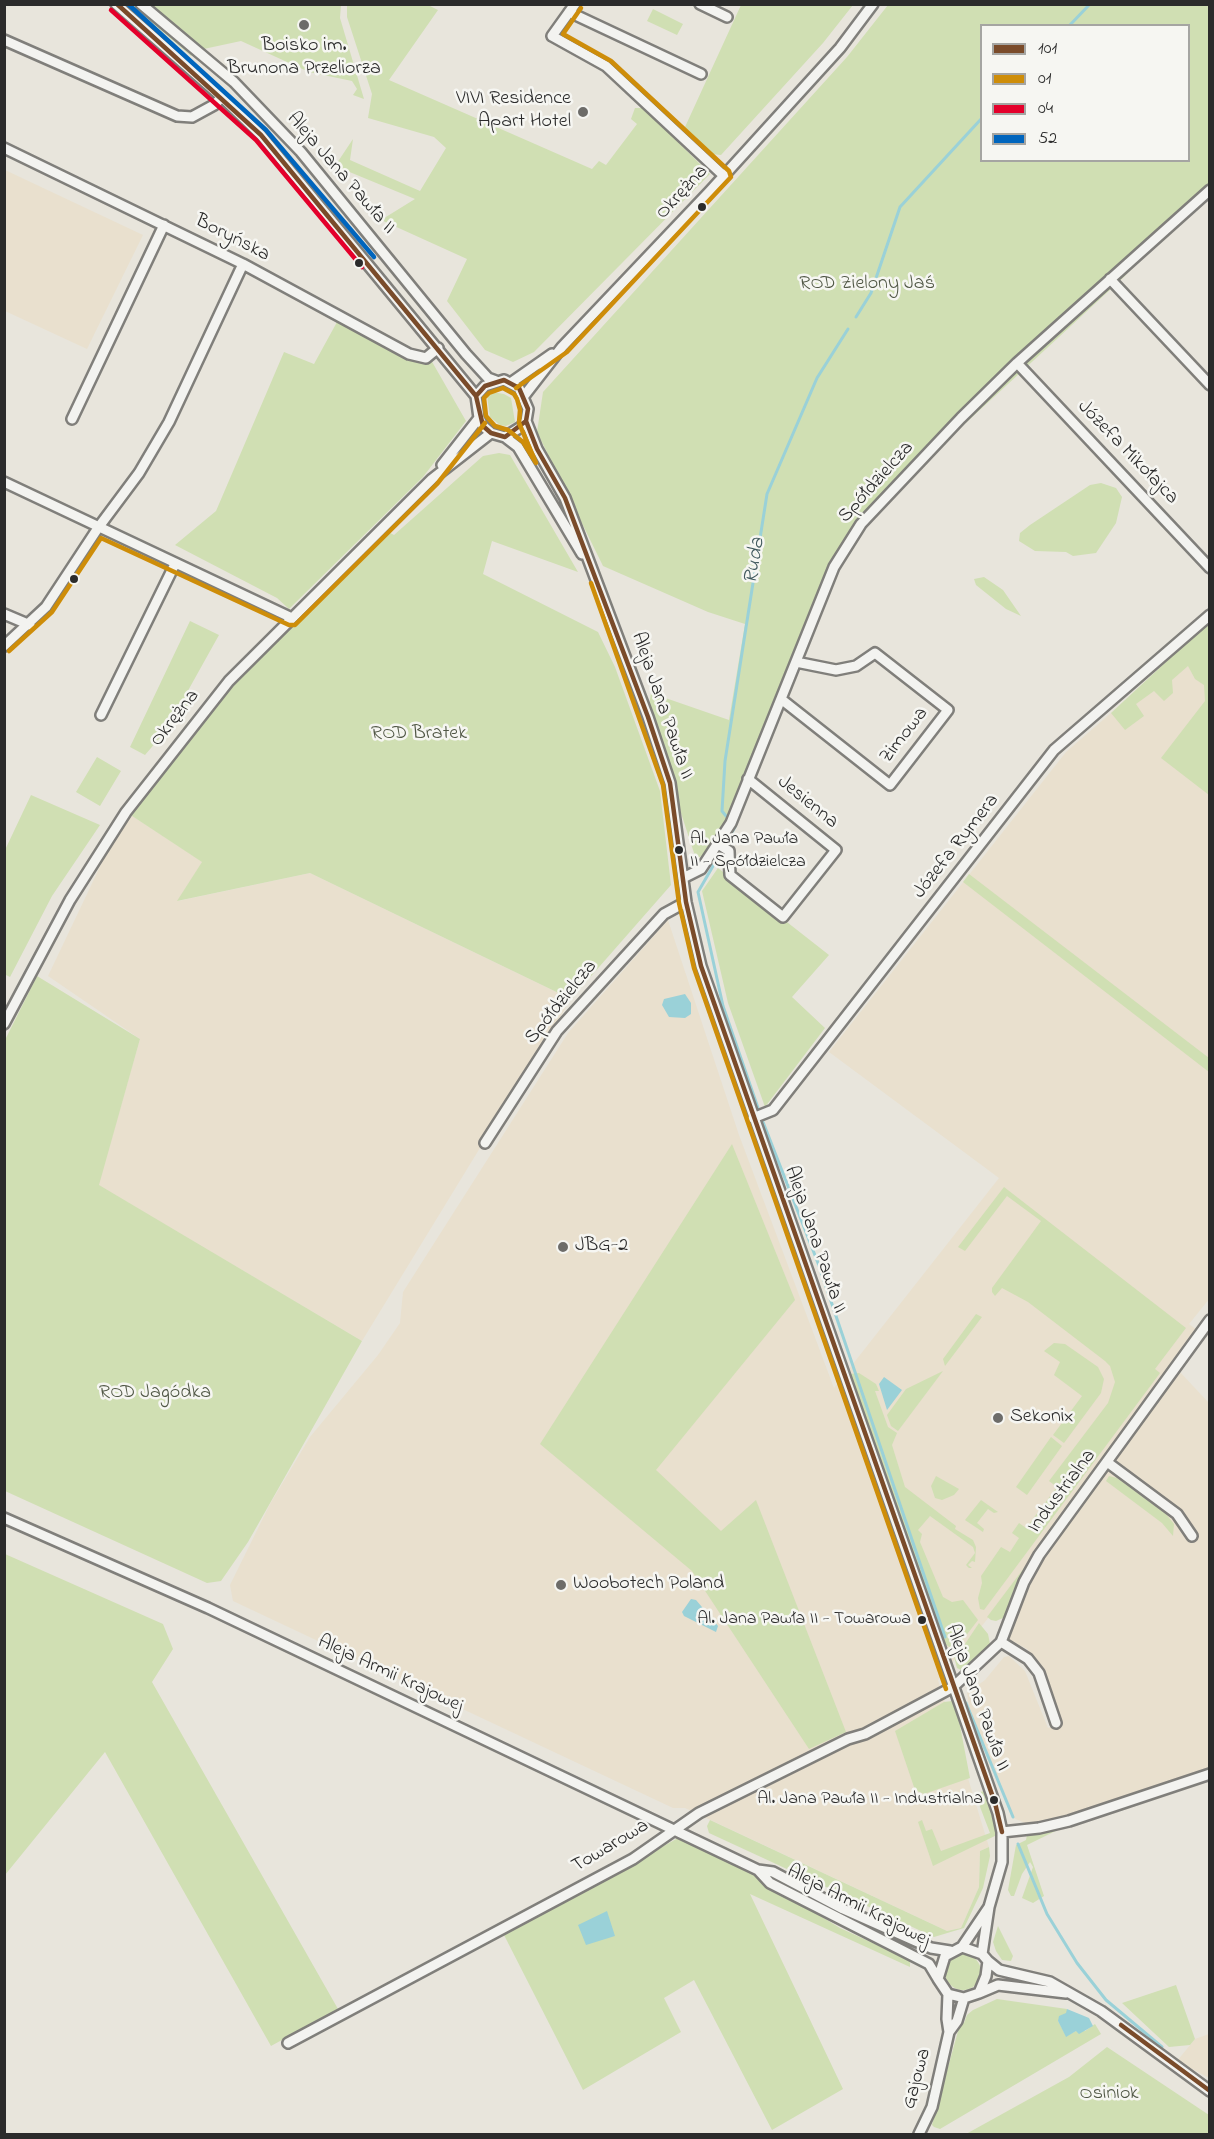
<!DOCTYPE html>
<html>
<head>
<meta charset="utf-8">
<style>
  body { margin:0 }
  #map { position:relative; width:1214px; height:2139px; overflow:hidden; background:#e8e5dc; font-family:"Indie Flower",sans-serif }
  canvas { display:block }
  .frame { position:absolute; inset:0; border:6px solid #2b2b2b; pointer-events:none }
  .legend { position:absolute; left:980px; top:24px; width:210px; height:138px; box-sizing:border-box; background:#f6f6f2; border:2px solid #a5a5a2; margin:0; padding:8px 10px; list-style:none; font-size:18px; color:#2b2b2b }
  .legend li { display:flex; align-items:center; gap:12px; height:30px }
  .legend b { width:30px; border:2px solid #a5a5a2 }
</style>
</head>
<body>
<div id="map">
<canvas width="1214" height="2139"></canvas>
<div class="frame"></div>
<ul class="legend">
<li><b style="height:8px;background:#7a4b2a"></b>101</li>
<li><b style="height:8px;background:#ce8d09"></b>01</li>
<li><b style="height:8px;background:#e4002b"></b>04</li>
<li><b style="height:8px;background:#0065bd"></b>52</li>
</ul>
</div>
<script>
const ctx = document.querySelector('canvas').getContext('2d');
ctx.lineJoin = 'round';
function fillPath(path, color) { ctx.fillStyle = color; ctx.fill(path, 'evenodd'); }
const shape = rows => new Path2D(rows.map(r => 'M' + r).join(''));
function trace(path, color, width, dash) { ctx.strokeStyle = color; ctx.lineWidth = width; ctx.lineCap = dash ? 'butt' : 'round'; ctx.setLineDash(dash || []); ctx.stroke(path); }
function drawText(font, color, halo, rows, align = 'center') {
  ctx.font = font + ' "Indie Flower",sans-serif'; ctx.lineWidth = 5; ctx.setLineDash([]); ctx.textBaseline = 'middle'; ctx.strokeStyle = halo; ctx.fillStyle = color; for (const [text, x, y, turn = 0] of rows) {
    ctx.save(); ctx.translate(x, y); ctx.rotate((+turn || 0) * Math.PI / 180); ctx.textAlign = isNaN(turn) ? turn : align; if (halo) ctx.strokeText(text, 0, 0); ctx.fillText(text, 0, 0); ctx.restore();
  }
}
const built = shape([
  [5,170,143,235,87,349,5,311],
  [1209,623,1210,1298,1189,1324,1205,1336,1179,1371,1209,1403,1209,1769,1047,1823,1028,1824,1013,1818,1000,1781,991,1769,970,1711,967,1693,985,1680,1004,1657,1009,1656,1025,1671,1048,1728,1062,1724,1042,1669,1027,1649,1008,1639,1027,1585,1043,1556,1083,1501,938,1680,989,1847,980,1851,979,1887,961,1928,947,1931,685,1808,673,1808,233,1601,230,1585,270,1504,310,1437,378,1355,400,1323,403,1292,568,1033,668,920,739,1135,834,1388,999,1178,829,1052,1066,752,1163,668],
  [126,812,203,862,178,901,310,873,571,999,362,1341,98,1185,140,1039,48,976],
  [1209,2034,1209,2078,1177,2061,1195,2039]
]);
const green = shape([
  [426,4,438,10,389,80,592,169,599,161,606,165,637,124,631,119,635,108,644,108,710,174,534,352,513,362,485,350,447,301,467,259,381,220,415,199,335,166,353,139,350,160,420,191,446,148,434,137,368,118,372,94,347,17,347,5],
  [131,5,341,5,340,18,364,99,353,95,357,89,352,81,309,72,241,41,199,50,191,56],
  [741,5,853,5,823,43,721,155,711,154,685,127],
  [888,5,1209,5,1209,186,1124,277,853,527,799,642,728,821,705,854,696,859,648,712,651,693,729,720,745,624,708,612,603,566,537,432,543,392,847,57],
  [982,26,1188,26,1188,160,982,160],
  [653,9,683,24,677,35,647,21],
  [337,322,418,363,431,360,466,421,423,477,289,609,277,598,175,545,216,511,284,352,314,364],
  [492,392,504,394,511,398,515,422,506,426,500,425,490,417,487,395],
  [499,453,510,455,578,572,492,541,483,574,598,632,615,667,660,791,671,885,571,999,310,873,177,901,202,862,126,812,229,681,381,528,394,535,483,456],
  [1101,483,1116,488,1122,497,1116,523,1096,553,1073,556,1066,552,1035,551,1019,541,1020,533,1030,525,1090,485],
  [984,577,1003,590,1021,616,1006,609,976,585,974,579],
  [190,621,219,635,185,696,193,699,145,755,130,747],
  [1209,622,1209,795,1161,758,1205,701,1204,685,1195,679,1188,666,1172,680,1173,693,1164,701,1154,691,1136,704,1144,716,1125,730,1111,713],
  [97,757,121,771,100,806,76,792],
  [31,795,100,825,52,896,10,977,4,974,5,850],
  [718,868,829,955,792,997,825,1028,765,1107,728,1003,702,891],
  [969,874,1209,1058,1209,1072,963,882],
  [37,976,140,1039,99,1185,362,1341,248,1542,221,1581,207,1583,5,1491,4,1042],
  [732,1144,795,1300,656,1470,721,1531,756,1500,846,1732,809,1749,692,1571,540,1444],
  [1004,1187,1186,1328,1155,1369,1160,1373,984,1610,980,1609,978,1598,982,1583,981,1576,1001,1547,1010,1552,1019,1538,1012,1533,1019,1523,1026,1528,1057,1487,1049,1481,1108,1403,1115,1382,1110,1366,1105,1361,1028,1302,1002,1288,995,1296,992,1292,992,1288,1041,1221,1007,1196,965,1251,958,1247],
  [976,1314,982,1317,945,1366,943,1359],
  [1054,1343,1065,1344,1098,1367,1104,1379,1101,1393,1064,1443,1053,1435,1082,1396,1054,1375,1060,1362,1044,1351],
  [943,1371,898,1431,891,1426,887,1415,906,1389],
  [859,1373,876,1384,879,1391,875,1391,888,1427,897,1433,892,1445,905,1487,956,1526,955,1529,973,1540,976,1547,975,1562,972,1561,968,1565,972,1568,969,1568,966,1565,975,1553,973,1547,930,1516,918,1530,922,1534,920,1542,943,1597,952,1602,963,1600,978,1620,958,1646,951,1648,945,1644,850,1374],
  [1051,1437,1062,1446,1027,1495,1016,1487],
  [936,1476,959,1489,954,1495,942,1500,935,1498,931,1486],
  [1109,1476,1117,1478,1166,1514,1174,1524,1173,1536,1162,1523,1106,1481],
  [981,1500,998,1512,994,1513,988,1509,977,1523,984,1529,983,1532,965,1520],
  [5,1554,163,1624,173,1649,152,1682,338,2009,271,2046,105,1752,5,1875],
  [1030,1560,1014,1589,1005,1617,996,1621,991,1620,987,1617],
  [979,1623,988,1634,990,1644,975,1665,972,1663,961,1670,957,1668,953,1653,963,1647],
  [952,1701,956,1705,970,1778,924,1794,915,1790,895,1731,944,1702],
  [982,1791,988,1795,1001,1833,933,1866,918,1822,922,1820,926,1831,932,1829,941,1851,990,1833,977,1799],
  [710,1820,947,1931,961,1928,979,1887,980,1851,989,1847,990,1856,983,1888,964,1928,934,1937,709,1833,707,1826],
  [1074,1822,1027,1845,1044,1896,1033,1903,1022,1898,1033,1867,1030,1862,1022,1874,1014,1896,1011,1896,1008,1890,1016,1845,1026,1840,1027,1835],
  [678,1838,736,1864,840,1928,910,1960,910,1967,750,1894,843,2089,772,2130,694,1980,664,1998,681,2032,583,2090,504,1935],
  [998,1926,1013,1956,1011,1961,1002,1960,996,1951,993,1942],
  '945 1972a18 18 0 1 1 36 0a18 18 0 1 1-36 0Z',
  [1176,1985,1195,2039,1190,2045,1169,2047,1122,2003],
  [997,1999,1067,2009,1067,2013,1058,2021,1066,2036,1076,2031,1085,2031,1095,2024,1101,2034,940,2129,934,2127,932,2125,960,2024,964,2023,967,2015,973,2010],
  [1107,2047,1209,2115,1209,2134,966,2134,1069,2077]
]);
const water = shape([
  [685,994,691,1003,691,1014,685,1018,669,1017,662,1005,664,999],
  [884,1377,902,1390,887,1410,879,1384],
  [691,1599,696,1600,718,1626,716,1632,684,1616,682,1612],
  [607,1911,615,1936,586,1945,578,1925],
  [1067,2009,1089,2018,1093,2026,1079,2034,1076,2031,1066,2037,1058,2021,1059,2016,1066,2013]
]);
const stream = shape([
  [1069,26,1090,4],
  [856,317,871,293,900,207,982,118],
  [726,816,722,811,725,761,767,494,817,378,848,329],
  [727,841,735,827],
  [720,854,698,892,723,1006,758,1108],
  [763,1122,818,1263,945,1637],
  [966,1703,1013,1817],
  [1018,1844,1047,1914,1077,1963,1106,2000,1162,2047]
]);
const minor = shape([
  [116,4,222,97,261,135,476,396],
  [141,4,234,82,301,152,466,354,488,378,496,381],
  [575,4,552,36,606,66,724,176],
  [700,4,727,17],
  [569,12,701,74],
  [4,40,177,116,192,117,214,105,222,97],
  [4,148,243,264,409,354,426,358,438,348],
  [1110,279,1210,385],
  [1017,363,1210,568],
  [504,380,519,388,528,409,526,421,521,427,505,437,491,433,483,426,479,418,476,396,485,386,504,380],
  [512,382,552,354],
  [524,396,562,347,710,191,840,48,873,4],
  [72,419,164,225],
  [526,421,537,449,565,498,648,717,670,783,686,902,701,966,998,1813,1002,1832,1002,1862,989,1907,982,1954],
  [505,437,518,447,582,554],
  [442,465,479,418],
  [4,482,292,618],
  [4,614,30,625],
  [4,646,46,607,98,528,139,473,169,422,243,264],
  [781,699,890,785,948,710,875,653,856,666,836,670,796,662],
  [101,715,175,564],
  [718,844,729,851,730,875,783,917,836,850,748,779],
  [683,878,701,869,731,823,834,567,861,524,961,418,1017,363,1210,190],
  [4,1024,70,900,126,812,229,681,432,479,491,433],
  [753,1118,773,1110,1054,750,1210,615],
  [485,1143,557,1031,664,914,686,902],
  [1107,1462,1177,1514,1192,1536],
  [4,1518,208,1608,758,1870,770,1883,929,1964,938,1979],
  [1001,1642,1028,1659,1039,1673,1056,1723],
  [1002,1832,1039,1828,1069,1821,1210,1774],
  [758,1870,773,1872,843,1909,931,1948,950,1951],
  [962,1947,982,1954,988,1961,986,1976,979,1993,964,1998,948,1994,938,1979,945,1956,962,1947],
  [962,1947,989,1907],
  [988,1961,999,1970,1050,1982,1101,2011,1210,2091],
  [979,1993,998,1985,1066,1993],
  [948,1994,947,2019,949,2032],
  [288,2043,633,1859,699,1813,848,1739,865,1734,953,1687,1001,1642,1024,1582,1039,1555,1210,1320],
  [919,2134,932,2107,949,2032,957,2021,964,1998]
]);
const bus1 = shape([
  [117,4,261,135,476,396],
  [504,380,519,388,528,409,526,421,505,437,491,433,483,426,476,396,485,386,504,380],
  [526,421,537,449,565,498,648,717,670,783,686,902,701,966,995,1803,1002,1832],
  [1121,2025,1210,2091]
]);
const bus2 = shape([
  [503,388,514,394,517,399,520,410,519,423,536,463,523,442,508,430,495,426,486,416,484,398,489,393,503,388],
  [516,388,567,352,731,177,729,171,611,61,563,34,581,8],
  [591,583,663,785,679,903,694,968,946,1689],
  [9,651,52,612,101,538,289,625,295,625,437,484,485,423]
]);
const bus3 = shape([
  [111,10,256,140,362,267]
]);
const bus4 = shape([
  [128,4,266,130,374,257]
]);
const markers = [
  [304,25,6,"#6d6c69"],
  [583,112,6,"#6d6c69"],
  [702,207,5,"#2b2b2b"],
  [359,263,5,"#2b2b2b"],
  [74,579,5,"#2b2b2b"],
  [679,850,5,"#2b2b2b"],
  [563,1247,6,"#6d6c69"],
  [998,1418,6,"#6d6c69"],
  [561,1585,6,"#6d6c69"],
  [922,1620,5,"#2b2b2b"],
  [994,1800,5,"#2b2b2b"]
];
const busNames = [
  ["Al. Jana Pawła",690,840,"left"],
  ["II - Spółdzielcza",690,863,"left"],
  ["Al. Jana Pawła II - Towarowa",911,1620],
  ["Al. Jana Pawła II - Industrialna",983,1800]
];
const poiNames = [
  ["Boisko im.",304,47,"center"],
  ["Brunona Przeliorza",304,70,"center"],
  ["VIVI Residence",571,100,"right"],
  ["Apart Hotel",571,123,"right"],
  ["JBG-2",575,1247],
  ["Sekonix",1010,1418],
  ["Woobotech Poland",573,1585]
];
const streetNames = [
  ["Aleja Jana Pawła II",340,174,49],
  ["Okrężna",683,193,-47],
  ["Boryńska",232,239,27],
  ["Józefa Mikołajca",1127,453,46],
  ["Spółdzielcza",877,483,-48],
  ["Aleja Jana Pawła II",661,706,71],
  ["Okrężna",176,719,-52],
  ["Zimowa",905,736,-52],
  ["Jesienna",807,803,39],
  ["Józefa Rymera",957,847,-52],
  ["Spółdzielcza",562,1003,-51],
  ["Aleja Jana Pawła II",814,1240,71],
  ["Industrialna",1063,1492,-53],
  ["Aleja Armii Krajowej",390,1675,25],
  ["Aleja Jana Pawła II",976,1698,70],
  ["Towarowa",611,1847,-31],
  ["Aleja Armii Krajowej",858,1907,27],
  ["Gajowa",918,2079,-75]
];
const parkNames = [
  ["ROD Zielony Jaś",867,285],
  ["ROD Bratek",419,735],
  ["ROD Jagódka",155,1394],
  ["Osiniok",1109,2095]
];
const waterNames = [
  ["Ruda",756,561,-81]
];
fillPath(built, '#e9e0ce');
fillPath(green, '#d0dfb3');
fillPath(water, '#9ad1d8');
trace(stream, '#9ad1d8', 3);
trace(minor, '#807f7b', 14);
trace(minor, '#f3f3f0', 9);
trace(bus1, '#7a4b2a', 4.5);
trace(bus2, '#ce8d09', 4.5);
trace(bus3, '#e4002b', 4.5);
trace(bus4, '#0065bd', 4.5);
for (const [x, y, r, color] of markers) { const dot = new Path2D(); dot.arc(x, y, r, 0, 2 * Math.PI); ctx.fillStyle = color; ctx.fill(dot); trace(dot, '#f6f6f2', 2); }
drawText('18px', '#2b2b2b', '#f6f6f2', busNames, 'right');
drawText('20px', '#2b2b2b', '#f6f6f2', poiNames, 'left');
drawText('20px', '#2b2b2b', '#f6f6f2', streetNames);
drawText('20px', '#505745', '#f6f6f2', parkNames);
drawText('italic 21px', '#425a5e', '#f6f6f2', waterNames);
</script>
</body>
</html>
